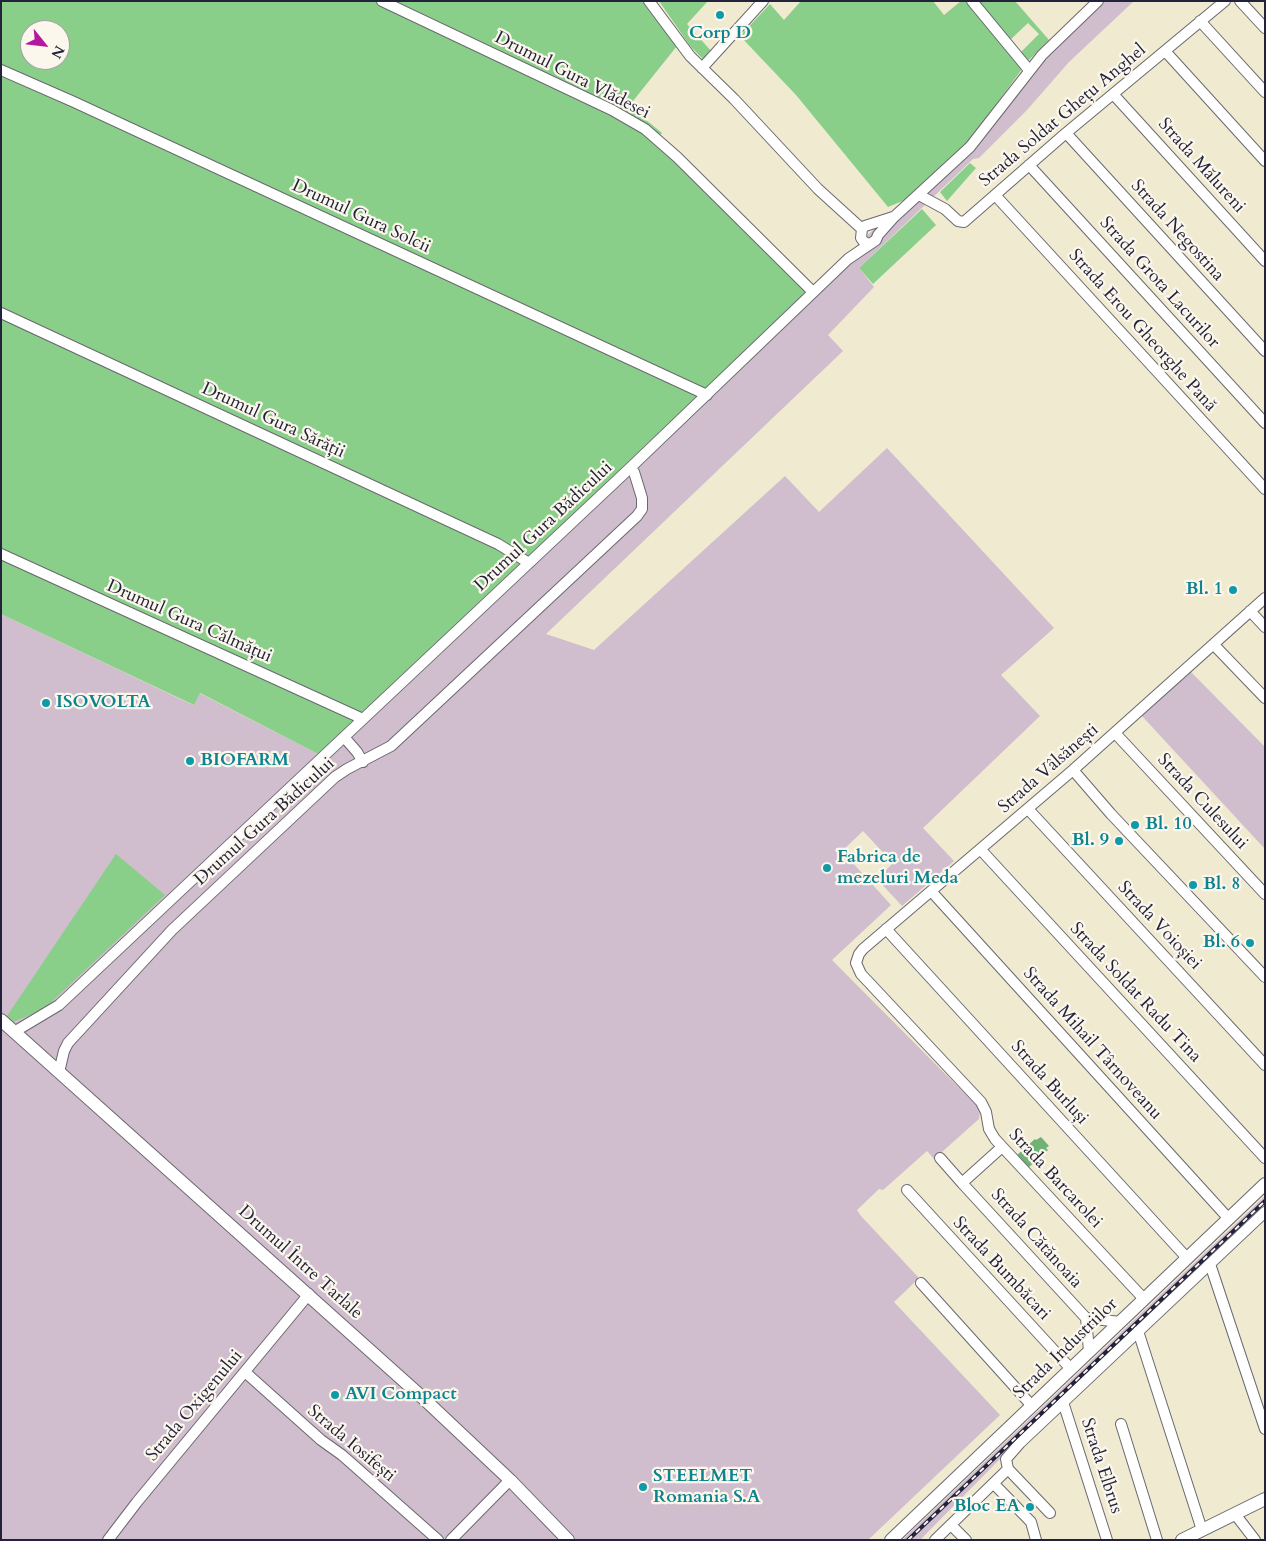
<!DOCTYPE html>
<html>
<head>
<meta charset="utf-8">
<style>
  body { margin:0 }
  #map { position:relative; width:1266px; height:1541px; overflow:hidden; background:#f0ead1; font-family:Cardo,serif }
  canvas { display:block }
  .frame { position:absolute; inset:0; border:2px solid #22223b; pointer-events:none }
  .north { position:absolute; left:20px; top:20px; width:50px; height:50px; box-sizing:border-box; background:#fbf7ec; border:1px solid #a4a2a5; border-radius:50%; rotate:119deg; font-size:14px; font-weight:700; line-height:20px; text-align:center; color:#22223b }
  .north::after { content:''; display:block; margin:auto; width:18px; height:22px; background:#b5179e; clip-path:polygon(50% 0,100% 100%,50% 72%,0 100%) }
</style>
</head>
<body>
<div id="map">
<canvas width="1266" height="1541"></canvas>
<div class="frame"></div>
<div class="north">N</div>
</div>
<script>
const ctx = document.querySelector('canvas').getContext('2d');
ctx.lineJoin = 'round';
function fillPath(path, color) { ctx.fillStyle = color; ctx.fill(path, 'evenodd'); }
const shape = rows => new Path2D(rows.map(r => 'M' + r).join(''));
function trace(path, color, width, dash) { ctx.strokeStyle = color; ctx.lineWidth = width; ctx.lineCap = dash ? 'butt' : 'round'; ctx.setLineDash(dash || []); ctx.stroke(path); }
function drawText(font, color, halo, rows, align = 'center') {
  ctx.font = font + ' Cardo,serif'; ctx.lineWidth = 4.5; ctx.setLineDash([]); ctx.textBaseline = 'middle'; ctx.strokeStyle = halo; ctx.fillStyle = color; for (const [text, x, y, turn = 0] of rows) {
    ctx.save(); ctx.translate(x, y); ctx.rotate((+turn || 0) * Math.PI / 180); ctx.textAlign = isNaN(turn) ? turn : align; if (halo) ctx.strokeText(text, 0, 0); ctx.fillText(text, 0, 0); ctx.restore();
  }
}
const industrial = shape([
  [1104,1,1134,1,1069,62,1027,110,979,158,973,159,859,268,874,287,828,335,843,351,546,634,594,650,785,476,819,512,887,448,1054,628,1001,675,1040,716,923,828,954,861,902,906,877,879,893,863,863,831,842,851,891,905,832,960,980,1109,979,1119,934,1159,927,1151,883,1190,879,1189,857,1210,861,1216,919,1278,894,1302,1000,1415,868,1540,1,1540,1,614,193,705,199,693,320,755,892,212,900,218,1059,41],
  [1191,672,1265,747,1265,849,1141,715],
  [1265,1196,1265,1210,996,1463,920,1540,902,1540]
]);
const green = shape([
  [1,1,645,1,677,46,629,106,662,133,659,136,808,291,320,755,200,693,194,705,1,614],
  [30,30,60,30,60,60,30,60],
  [659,1,708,1,687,24,712,52,704,60,690,46],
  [801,1,933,1,944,15,961,1,967,1,1022,69,968,143,905,200,888,207,796,95,740,36,770,4,784,20],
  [975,1,1015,1,1049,40,1028,61,1019,54,1039,34,1028,23,1008,42],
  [970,163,976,168,947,201,940,192],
  [922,209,936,225,873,284,859,268],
  [116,854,165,895,44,1009,13,1022,7,1016]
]);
const forest = shape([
  [1041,1137,1049,1146,1046,1148,1048,1150,1028,1168,1016,1156,1035,1139,1036,1140]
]);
const minor = shape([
  [382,1,612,110,645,129,677,157,813,292],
  [649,1,690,56,734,99,818,189,862,229],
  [972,1,1029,70],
  [1240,1,1265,28],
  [1200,21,1265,92],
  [1165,51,1265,161],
  [702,68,763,1],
  [1,70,74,102,707,395],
  [1113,94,1265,261],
  [1066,133,1265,351],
  [1029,165,1265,423],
  [919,195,945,209,958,221,964,222,1066,133,1225,1],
  [995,195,1265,489],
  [869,244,864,242,861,238,862,229,865,226,893,217],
  [1,313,498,544,529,563],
  [1,554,363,719],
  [1250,611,1265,627],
  [1214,645,1265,698],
  [1115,733,1265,894],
  [344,737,357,752,363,762],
  [1073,770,1111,814,1265,977],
  [1028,809,1265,1065],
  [981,850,1265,1158],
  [931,891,1229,1219],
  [886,929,1187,1258],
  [14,1032,59,1005,630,468,848,259,876,240,878,235,894,217,970,147,1042,55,1098,1],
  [59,1072,64,1051,68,1043,172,930,335,777,347,769,391,746,637,516,642,509,642,498,634,472,630,468],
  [1002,1147,962,1183,1086,1318,1089,1351],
  [940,1158,962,1183],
  [907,1190,1071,1369],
  [1210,1264,1265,1429],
  [921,1283,1032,1406],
  [1144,1299,995,1139,989,1129,986,1112,981,1102,861,974,856,963,859,954,863,949,1073,770,1265,598],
  [1086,1318,1120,1322],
  [1138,1331,1202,1530],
  [245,1372,321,1440,342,1455,438,1540],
  [1063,1402,1107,1540],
  [1121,1424,1157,1540],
  [1008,1469,1006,1459,1020,1443,1265,1212],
  [994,1484,1031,1522,1036,1540],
  [1235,1514,1255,1540],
  [951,1525,966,1540],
  [108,1540,137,1502,309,1294],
  [451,1540,510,1480],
  [935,1540,1008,1469,1050,1513]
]);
const major = shape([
  [1,1020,423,1398,510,1480,568,1540],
  [891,1540,1265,1184],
  [1182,1540,1265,1499]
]);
const rail = shape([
  [908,1540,1265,1201]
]);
const markers = [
  [720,15,5,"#0f9aa8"],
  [1233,590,5,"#0f9aa8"],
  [46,703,5,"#0f9aa8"],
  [190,761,5,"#0f9aa8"],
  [1135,825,5,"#0f9aa8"],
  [1119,841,5,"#0f9aa8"],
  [827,868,5,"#0f9aa8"],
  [1193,885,5,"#0f9aa8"],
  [1250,943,5,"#0f9aa8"],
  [335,1395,5,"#0f9aa8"],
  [643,1487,5,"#0f9aa8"],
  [1030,1507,5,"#0f9aa8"]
];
const cultureNames = [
  ["Corp D",720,34,"center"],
  ["Bl. 1",1223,590,"right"],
  ["ISOVOLTA",56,703],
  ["BIOFARM",200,761],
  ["Bl. 10",1145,825],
  ["Bl. 9",1109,841,"right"],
  ["Fabrica de",837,858],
  ["mezeluri Meda",837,879],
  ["Bl. 8",1203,885],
  ["Bl. 6",1240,943,"right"],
  ["AVI Compact",345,1395],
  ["STEELMET",653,1477],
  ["Romania S.A",653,1498],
  ["Bloc EA",1020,1507,"right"]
];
const streetNames = [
  ["Drumul Gura Vlădesei",572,76,27],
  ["Strada Soldat Ghețu Anghel",1063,116,-40],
  ["Strada Mălureni",1201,166,48],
  ["Drumul Gura Solcii",361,217,25],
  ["Strada Negostina",1177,231,48],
  ["Strada Grota Lacurilor",1159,283,48],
  ["Strada Erou Gheorghe Pană",1142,331,48],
  ["Drumul Gura Sărății",273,421,25],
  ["Drumul Gura Bădicului",544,527,-43],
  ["Drumul Gura Călmățui",189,622,24],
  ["Strada Vâlsănești",1049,769,-41],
  ["Strada Culesului",1202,802,47],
  ["Drumul Gura Bădicului",265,822,-42],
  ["Strada Voioșiei",1159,926,47],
  ["Strada Soldat Radu Tina",1135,993,47],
  ["Strada Mihail Târnoveanu",1092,1044,48],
  ["Strada Burluși",1049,1083,48],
  ["Strada Barcarolei",1055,1179,47],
  ["Strada Cătănoaia",1036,1239,48],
  ["Drumul Între Tarlale",300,1263,42],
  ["Strada Bumbăcari",1001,1269,47],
  ["Strada Industriilor",1066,1349,-44],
  ["Strada Oxigenului",195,1406,-50],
  ["Strada Iosifești",351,1444,40],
  ["Strada Elbrus",1101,1466,72]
];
fillPath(industrial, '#d0bdcd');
fillPath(green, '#8acf89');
fillPath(forest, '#6fb275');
trace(minor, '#6a6870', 12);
trace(major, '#6a6870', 14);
trace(minor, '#fff', 10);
trace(major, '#fff', 12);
trace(rail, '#22223b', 4);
trace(rail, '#fbf7ec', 2, [5.5]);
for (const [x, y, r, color] of markers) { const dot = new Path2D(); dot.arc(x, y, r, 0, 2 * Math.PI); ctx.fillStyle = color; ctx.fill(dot); trace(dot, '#fbf7ec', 2); }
drawText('bold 18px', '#0d838f', '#fbf7ec', cultureNames, 'left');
drawText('18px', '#22223b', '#fbf7ec', streetNames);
</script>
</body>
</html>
